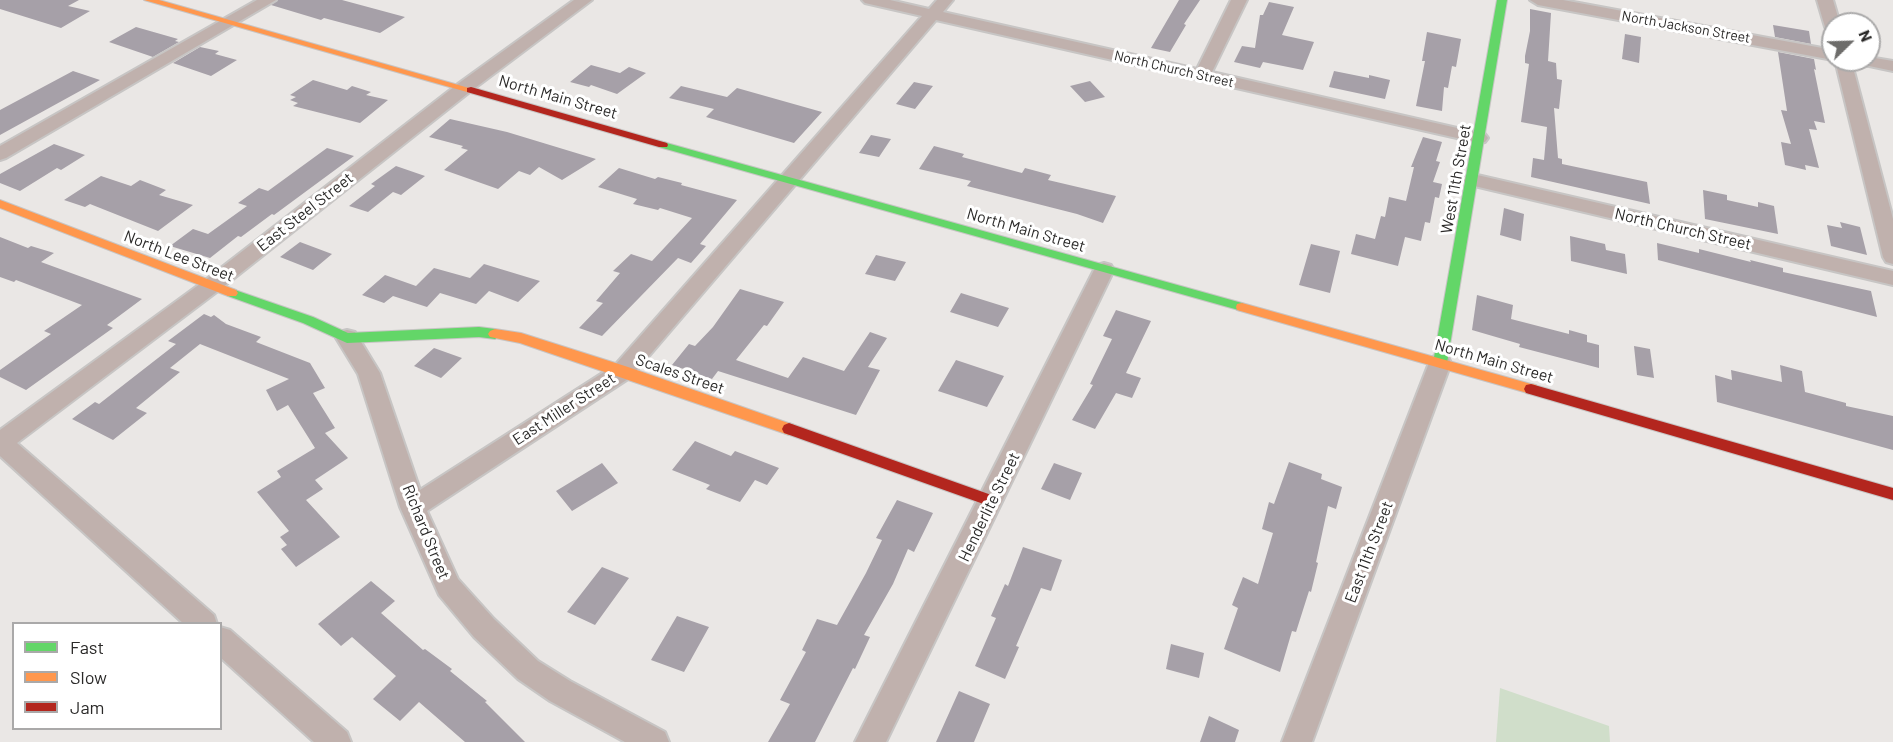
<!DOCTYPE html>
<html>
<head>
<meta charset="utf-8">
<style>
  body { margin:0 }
  #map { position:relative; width:1893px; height:742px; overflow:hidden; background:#eae7e5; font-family:Barlow,sans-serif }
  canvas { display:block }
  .legend { position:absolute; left:12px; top:622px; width:210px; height:108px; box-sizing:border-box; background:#fff; border:2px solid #aaa9a9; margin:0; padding:8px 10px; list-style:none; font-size:18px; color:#2a2928 }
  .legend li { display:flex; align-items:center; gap:12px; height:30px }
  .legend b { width:30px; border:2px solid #aaa9a9 }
  .north { position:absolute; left:1821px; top:12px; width:60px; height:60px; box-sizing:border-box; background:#fff; border:2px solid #aaa9a9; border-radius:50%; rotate:67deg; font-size:16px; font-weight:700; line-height:24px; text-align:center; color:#2a2928 }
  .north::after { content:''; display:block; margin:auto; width:21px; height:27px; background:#6d6c6a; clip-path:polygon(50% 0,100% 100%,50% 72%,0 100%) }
</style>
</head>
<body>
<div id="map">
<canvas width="1893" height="742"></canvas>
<ul class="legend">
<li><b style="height:8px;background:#63d668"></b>Fast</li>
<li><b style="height:8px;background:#ff974d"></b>Slow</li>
<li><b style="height:8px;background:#b3261e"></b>Jam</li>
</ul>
<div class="north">N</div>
</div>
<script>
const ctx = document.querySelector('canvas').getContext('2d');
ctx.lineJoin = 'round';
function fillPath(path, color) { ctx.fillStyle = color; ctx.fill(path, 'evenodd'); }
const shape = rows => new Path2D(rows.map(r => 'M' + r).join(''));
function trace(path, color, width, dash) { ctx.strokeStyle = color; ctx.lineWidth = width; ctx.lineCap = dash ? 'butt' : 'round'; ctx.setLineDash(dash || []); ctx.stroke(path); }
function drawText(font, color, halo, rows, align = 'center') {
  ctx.font = font + ' Barlow,sans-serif'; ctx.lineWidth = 6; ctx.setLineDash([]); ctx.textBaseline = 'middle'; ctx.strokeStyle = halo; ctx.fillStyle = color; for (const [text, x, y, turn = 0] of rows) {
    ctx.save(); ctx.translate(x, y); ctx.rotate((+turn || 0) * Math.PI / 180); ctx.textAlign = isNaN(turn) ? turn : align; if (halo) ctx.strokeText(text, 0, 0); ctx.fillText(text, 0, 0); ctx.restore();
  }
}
const green = shape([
  [1500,688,1609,726,1610,742,1496,742]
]);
const building = shape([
  [0,0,79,0,68,6,90,11,61,28,0,9],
  [278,0,342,0,405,17,380,33,324,18,321,20,271,5],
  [1179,0,1200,0,1184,24,1186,25,1170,52,1151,48],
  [1269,2,1294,7,1282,35,1314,42,1303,70,1263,62,1260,68,1234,62,1242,46,1255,48,1260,15,1263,15],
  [1530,9,1551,13,1548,61,1556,63,1557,79,1562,80,1559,109,1554,108,1558,158,1562,159,1562,164,1647,182,1650,204,1531,177,1533,158,1544,160,1547,127,1521,122,1529,64,1525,63,1525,56,1530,31],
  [1773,25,1809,31,1811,44,1775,37],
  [136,27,178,39,175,41,179,42,153,57,109,42],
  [1427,32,1461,39,1456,67,1452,66,1448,88,1444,87,1442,111,1416,106,1425,61,1422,61],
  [1625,34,1641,37,1639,63,1622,59],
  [200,47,219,51,215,54,237,60,211,76,173,63],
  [1778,52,1814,59,1816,70,1814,69,1825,123,1814,121,1817,130,1809,129,1819,168,1805,165,1806,170,1785,165,1781,142,1791,144,1781,110,1787,111],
  [591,65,620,73,629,67,646,73,617,94,591,85,589,87,570,82],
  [73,71,100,80,0,135,0,110],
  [1334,71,1369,78,1369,75,1390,80,1385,99,1329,87],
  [313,80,347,90,352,86,371,92,366,95,388,100,360,123,293,106,298,103,290,100,296,97,290,95],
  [1090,81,1105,97,1085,102,1070,86],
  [914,82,933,86,915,109,896,104],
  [681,86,727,97,737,88,822,112,794,143,706,117,714,109,669,98],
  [450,119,507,132,596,159,562,180,539,167,530,175,519,171,498,189,444,170,468,150,461,148,463,146,429,137],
  [871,135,891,139,879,157,859,153],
  [1423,137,1442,142,1436,161,1440,162,1433,182,1442,184,1439,198,1435,197,1430,223,1425,222,1421,241,1405,237,1398,266,1351,254,1356,234,1375,239,1381,216,1385,217,1389,197,1406,201,1414,167,1411,167],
  [54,144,85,155,61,170,57,168,20,191,0,183,0,174],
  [934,146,964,154,962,157,1022,173,1025,168,1051,175,1048,180,1116,196,1103,223,1077,214,967,186,971,181,919,169],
  [327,148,354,156,274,215,272,214,241,237,238,236,210,258,170,246,193,229,208,234,247,206,238,203,259,188,268,191],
  [396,166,425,176,401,195,393,192,368,212,349,206,375,186,371,184],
  [619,168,655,179,658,177,682,183,681,185,737,200,700,244,706,246,691,263,678,258,602,336,579,328,603,303,596,301,620,273,613,271,631,254,652,261,692,218,660,208,658,210,633,204,637,199,598,187],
  [101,176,131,186,140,180,166,190,159,195,193,205,158,231,90,204,85,207,64,200],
  [1703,190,1727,195,1727,200,1758,207,1758,202,1774,206,1778,234,1705,219],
  [1504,208,1524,214,1521,241,1500,235],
  [1840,222,1860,227,1867,255,1831,246,1827,225,1842,228],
  [1570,236,1605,244,1606,250,1625,254,1627,274,1571,261],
  [0,237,28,248,31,246,54,253,41,262,142,299,107,325,113,328,26,390,0,377,0,370,51,334,44,331,82,305,16,280,14,282,0,277],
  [300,242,332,254,313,270,280,257],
  [1657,243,1699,253,1699,249,1751,262,1750,260,1783,268,1783,272,1871,291,1877,317,1658,260],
  [1311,244,1340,251,1330,293,1299,285],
  [876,255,906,262,895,281,865,274],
  [484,264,540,281,518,302,489,291,476,304,440,293,427,307,393,296,384,303,362,295,385,275,416,286,434,268,470,278],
  [740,289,784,302,767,326,764,325,736,360,788,378,803,357,844,371,870,332,887,338,868,367,880,370,856,415,718,371,712,379,672,365,689,344,695,346,713,327],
  [961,293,1009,308,998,327,950,312],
  [1477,295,1513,305,1511,319,1569,334,1569,330,1587,335,1587,342,1599,345,1599,368,1519,347,1520,344,1472,330],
  [1116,310,1151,321,1126,373,1141,378,1132,398,1116,393,1095,429,1072,420,1093,385,1090,384,1112,339,1103,336],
  [204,314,211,317,214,315,226,324,261,337,256,342,310,363,325,388,313,393,335,428,325,433,348,458,315,480,323,489,306,500,340,537,296,567,281,549,287,545,280,537,289,531,257,492,281,477,277,471,315,448,288,405,277,411,266,390,289,379,200,344,170,368,180,372,136,408,147,413,113,440,72,419,95,402,99,404,176,344,168,341],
  [1634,346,1650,349,1654,378,1637,375],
  [434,348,462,358,441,378,414,366],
  [956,360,1004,376,987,407,938,391],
  [1780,365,1802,371,1805,392,1846,403,1846,406,1893,416,1893,450,1717,402,1715,375,1732,380,1731,370,1782,382],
  [695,441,731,456,735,451,779,468,767,485,755,480,740,502,706,489,710,485,672,470],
  [1289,462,1322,474,1321,479,1342,487,1336,509,1328,506,1316,562,1318,563,1311,592,1309,591,1296,632,1292,631,1280,672,1224,649,1238,608,1232,605,1243,577,1258,584,1273,533,1262,529,1269,502,1274,504],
  [602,463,618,483,572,511,556,491],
  [1054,463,1082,473,1070,500,1041,489],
  [897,500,933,513,914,552,908,549,893,584,864,635,870,637,855,669,853,668,815,742,768,742,790,704,780,700,806,652,802,650,817,619,837,625,866,573,882,540,876,538],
  [1023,547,1062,560,1051,591,1041,588,1016,646,1019,647,1005,679,975,666,996,618,991,616,1005,584,1008,586],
  [602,567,629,578,595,625,567,612],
  [371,581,395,601,381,613,423,650,425,649,452,669,450,671,487,701,485,702,525,742,465,742,419,702,400,721,373,699,396,676,352,637,341,646,318,624],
  [677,616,709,627,684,672,651,660],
  [1171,644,1204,653,1199,678,1166,669],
  [959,691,990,704,974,742,936,742],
  [1209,716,1239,730,1235,742,1200,742]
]);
const street = shape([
  [257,0,276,0,6,158,0,160,0,146,257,0],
  [574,0,592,0,471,91,218,291,17,443,214,615,217,624,184,624,0,456,0,430,204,281,459,83,574,0],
  [862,0,890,0,929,9,937,0,953,0,943,12,1197,69,1231,0,1247,0,1212,72,1479,133,1485,134,1488,138,1485,142,1479,143,936,20,631,377,427,511,458,579,494,619,538,661,570,681,665,732,669,742,625,742,550,701,518,679,474,637,439,595,400,507,358,374,336,338,339,332,347,330,355,332,380,373,420,490,615,365,922,16,865,3,862,0],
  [1530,0,1563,0,1833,50,1833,60,1538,5,1530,0],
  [1817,0,1833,0,1840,24,1833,24,1833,32,1825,27,1817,0],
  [1869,57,1893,61,1893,71,1855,63,1853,60,1869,60,1869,57],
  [1835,60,1851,60,1893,219,1893,264,1886,262,1883,257,1835,60],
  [1473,174,1893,271,1893,285,1466,184,1464,180,1466,176,1473,174],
  [1104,263,1111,265,1114,270,886,742,855,742,1094,270,1097,265,1104,263],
  [1440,355,1448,357,1451,363,1312,742,1282,742,1429,363,1432,357,1440,355],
  [220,627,230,630,347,732,351,742,314,742,220,657,220,627]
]);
const fast = shape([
  [1497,0,1507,0,1447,363,1440,368,1433,363,1497,0],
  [663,142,1242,303,1248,307,1242,311,659,147,659,143,663,142],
  [232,289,313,317,348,333,479,327,495,329,502,334,495,339,479,337,347,343,303,323,228,296,226,293,232,289]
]);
const slow = shape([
  [144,0,159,0,476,90,471,93,467,92,144,0],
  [0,200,236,290,238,293,236,296,228,296,0,208,0,200],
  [1242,303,1531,384,1536,385,1538,389,1536,393,1531,394,1237,310,1236,307,1237,304,1242,303],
  [495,329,521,333,628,367,794,425,796,429,794,433,789,435,520,343,490,337,488,334,490,331,495,329]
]);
const jam = shape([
  [471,87,667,143,668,145,667,147,659,147,467,92,467,88,471,87],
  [1531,384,1893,488,1893,500,1526,393,1524,389,1526,385,1531,384],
  [789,423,997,497,1000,501,997,505,992,507,784,433,782,429,784,425,789,423]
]);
const farStreetnames = [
  ["North Jackson Street",1686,27,10],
  ["North Church Street",1174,69,13]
];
const streetNames = [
  ["North Main Street",558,97,16],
  ["West 11th Street",1456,179,-80],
  ["East Steel Street",305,212,-38],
  ["North Church Street",1683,229,13],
  ["North Main Street",1026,230,16],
  ["North Lee Street",179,256,21],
  ["North Main Street",1494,361,16],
  ["Scales Street",680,374,19],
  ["East Miller Street",564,409,-33],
  ["Henderlite Street",989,507,-64],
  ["Richard Street",426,532,68],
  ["East 11th Street",1369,552,-69]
];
fillPath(green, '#d0deca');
fillPath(building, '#a6a0a8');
trace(street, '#c7c5c4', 4);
trace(fast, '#c7c5c4', 2);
trace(slow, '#c7c5c4', 2);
trace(jam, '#c7c5c4', 2);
fillPath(street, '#c0b1ad');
fillPath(fast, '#63d668');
fillPath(slow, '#ff974d');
fillPath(jam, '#b3261e');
drawText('14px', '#2a2928', '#fff', farStreetnames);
drawText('16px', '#2a2928', '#fff', streetNames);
</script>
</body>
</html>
